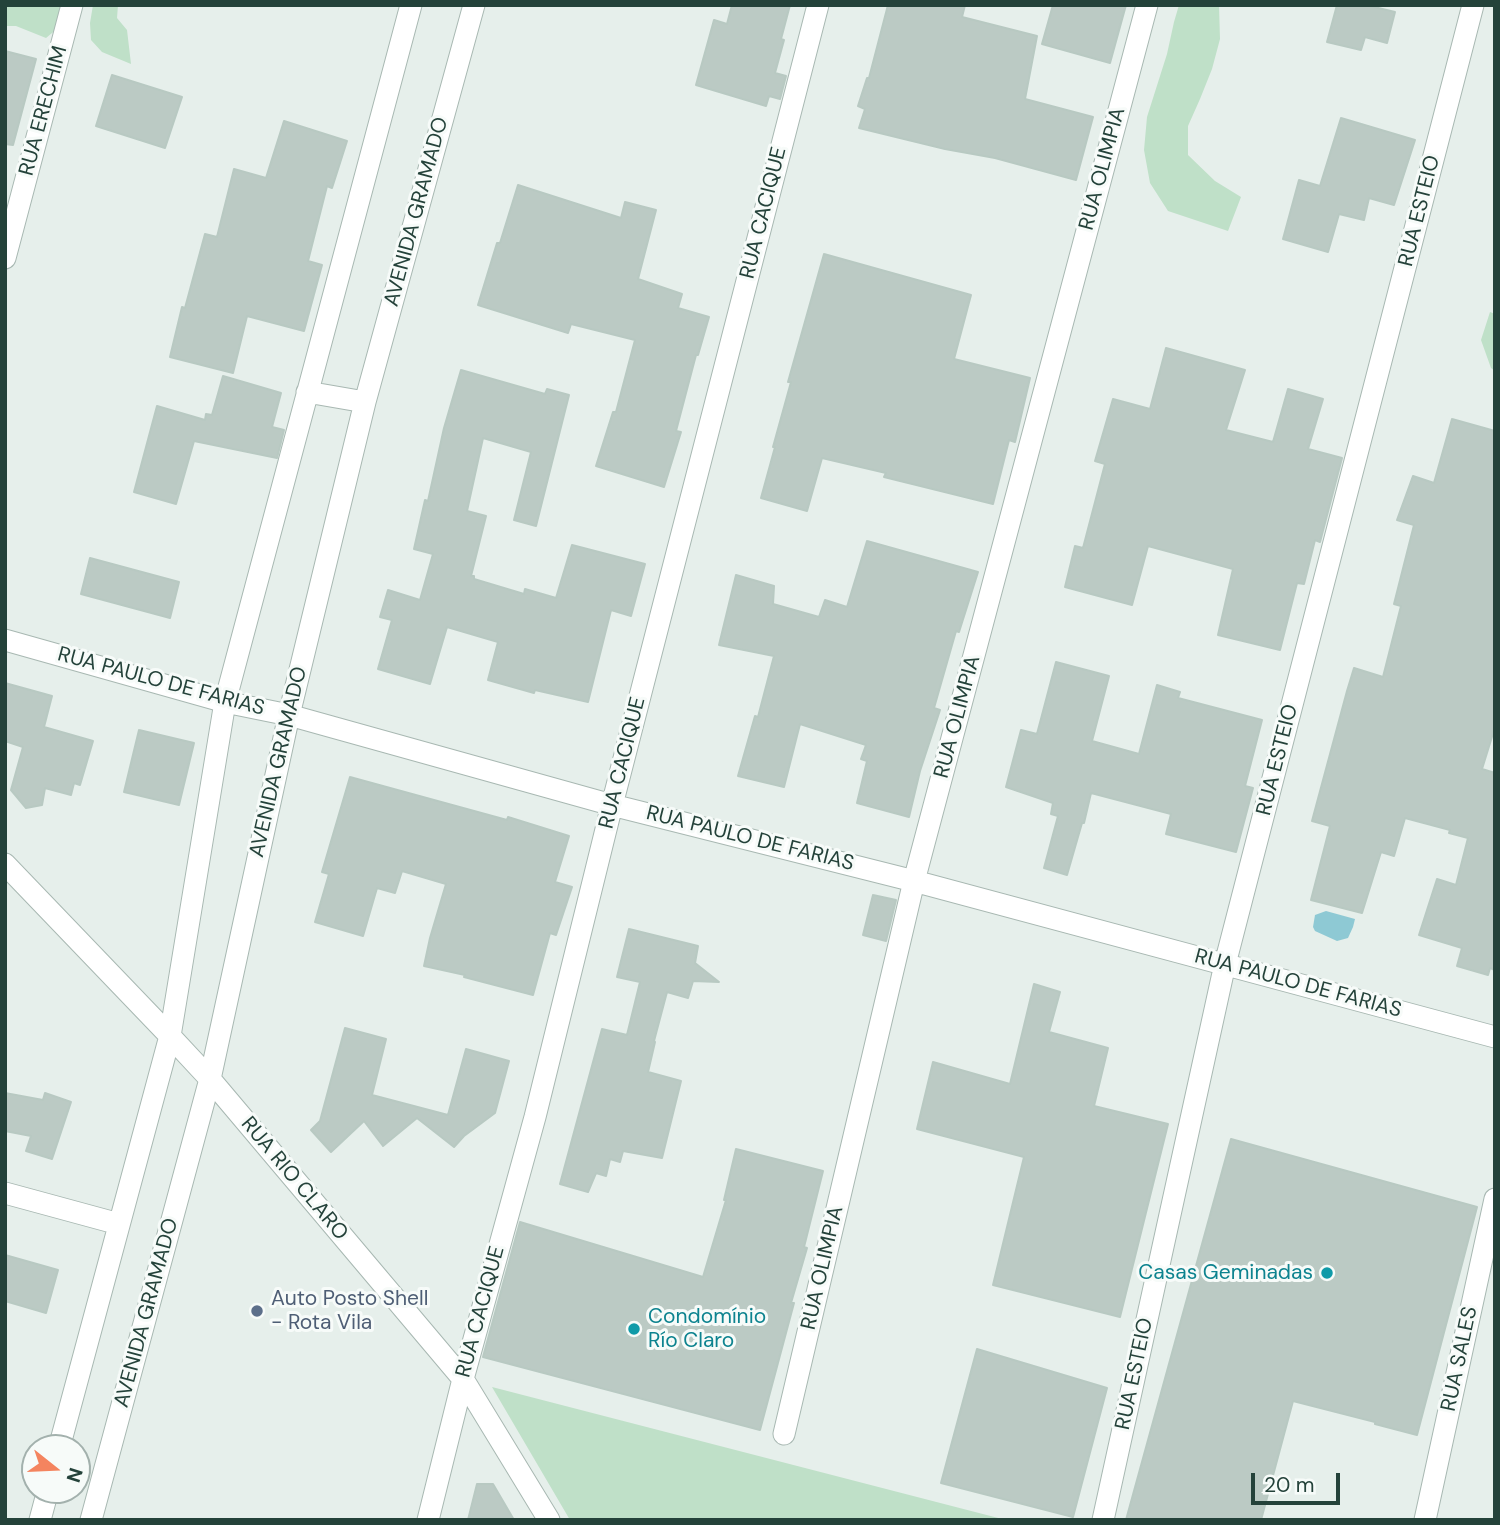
<!DOCTYPE html>
<html>
<head>
<meta charset="utf-8">
<style>
  body { margin:0 }
  #map { position:relative; width:1500px; height:1525px; overflow:hidden; background:#e6efeb; font-family:"DM Sans",sans-serif }
  canvas { display:block }
  .frame { position:absolute; inset:0; border:7px solid #24423a; pointer-events:none }
  .north { position:absolute; left:21px; top:1434px; width:70px; height:70px; box-sizing:border-box; background:#f7fbf9; border:2px solid #a3b1ad; border-radius:50%; rotate:108deg; font-size:19px; font-weight:700; line-height:28px; text-align:center; color:#24423a }
  .north::after { content:''; display:block; margin:auto; width:24px; height:32px; background:#f4845f; clip-path:polygon(50% 0,100% 100%,50% 72%,0 100%) }
  .scale { position:absolute; left:1251px; top:1473px; width:89px; height:32px; box-sizing:border-box; border:4px solid #24423a; border-top:0; padding-left:9px; font-size:21px; line-height:24px; white-space:nowrap; color:#24423a; -webkit-text-stroke:5px #f7fbf9; paint-order:stroke }
</style>
</head>
<body>
<div id="map">
<canvas width="1500" height="1525"></canvas>
<div class="frame"></div>
<div class="north">N</div>
<div class="scale">20 m</div>
</div>
<script>
const ctx = document.querySelector('canvas').getContext('2d');
ctx.lineJoin = 'round';
function fillPath(path, color) { ctx.fillStyle = color; ctx.fill(path, 'evenodd'); }
const shape = rows => new Path2D(rows.map(r => 'M' + r).join(''));
function trace(path, color, width, dash) { ctx.strokeStyle = color; ctx.lineWidth = width; ctx.lineCap = dash ? 'butt' : 'round'; ctx.setLineDash(dash || []); ctx.stroke(path); }
function drawText(font, color, halo, rows, align = 'center') {
  ctx.font = font + ' "DM Sans",sans-serif'; ctx.lineWidth = 6; ctx.setLineDash([]); ctx.textBaseline = 'middle'; ctx.strokeStyle = halo; ctx.fillStyle = color; for (const [text, x, y, turn = 0] of rows) {
    ctx.save(); ctx.translate(x, y); ctx.rotate((+turn || 0) * Math.PI / 180); ctx.textAlign = isNaN(turn) ? turn : align; if (halo) ctx.strokeText(text, 0, 0); ctx.fillText(text, 0, 0); ctx.restore();
  }
}
const green = shape([
  [5,5,59,5,63,13,58,28,46,38,16,26,5,26],
  [93,5,118,5,117,18,127,30,131,64,102,52,91,40,90,23],
  [1179,5,1219,5,1220,39,1212,69,1200,99,1188,126,1188,155,1215,181,1241,197,1228,231,1168,211,1150,183,1144,150,1147,117,1167,54,1174,22],
  [1490,312,1495,314,1495,371,1491,368,1481,340],
  [492,1387,1006,1520,570,1520]
]);
const water = shape([
  [1326,911,1355,919,1353,927,1348,938,1337,941,1315,931,1313,927,1315,915]
]);
const building = shape([
  [732,5,790,5,781,39,784,40,775,73,786,76,780,99,769,96,766,106,696,85,714,20,727,24,732,5],
  [888,5,965,5,962,17,1037,36,1025,99,1093,117,1076,180,995,158,945,149,859,128,865,109,858,106,867,78,869,78,888,5],
  [1053,5,1126,5,1110,63,1042,44,1053,5],
  [1337,5,1366,5,1395,12,1387,43,1365,37,1361,50,1327,42,1337,5],
  [5,51,36,59,13,145,5,144,5,51],
  [112,75,182,97,165,148,96,126,112,75],
  [1341,118,1415,140,1394,205,1369,198,1364,220,1339,214,1328,252,1283,239,1299,180,1320,186,1341,118],
  [284,121,347,141,332,188,327,186,308,261,322,265,304,331,247,316,233,373,170,357,182,307,185,308,205,234,217,237,234,169,266,178,284,121],
  [518,185,621,218,625,202,656,210,638,279,682,294,678,308,709,317,698,355,696,355,676,431,681,432,664,487,596,466,613,412,616,412,635,340,571,324,568,333,478,305,497,243,500,243,518,185],
  [824,254,971,295,954,359,1030,378,1015,442,1009,440,993,504,884,477,886,473,822,458,807,511,761,498,775,447,773,447,791,382,788,382,824,254],
  [1166,348,1245,370,1226,430,1273,442,1288,389,1323,399,1308,449,1342,458,1320,542,1315,540,1304,584,1297,583,1280,650,1218,635,1233,569,1148,546,1132,605,1065,587,1075,546,1083,548,1105,464,1095,461,1113,399,1150,409,1166,348],
  [461,370,545,394,547,389,569,395,536,526,514,520,531,452,483,438,467,511,486,516,471,576,474,576,474,579,524,594,525,589,556,598,572,545,645,564,631,616,611,610,588,702,535,690,534,693,488,680,498,642,447,627,430,684,378,669,392,620,380,617,388,590,420,600,433,554,414,549,425,500,428,501,444,428,461,370],
  [223,376,281,393,272,427,284,430,277,458,194,441,176,504,134,492,157,406,205,420,206,414,212,415,223,376],
  [1452,419,1495,431,1495,727,1482,769,1495,773,1495,970,1490,968,1488,975,1457,966,1462,948,1419,935,1437,879,1456,885,1468,838,1449,833,1450,830,1405,818,1394,856,1381,852,1362,913,1311,900,1330,826,1312,821,1347,691,1354,668,1383,677,1401,606,1394,604,1414,525,1397,520,1413,476,1434,483,1452,419],
  [867,541,978,572,959,632,956,631,934,708,940,710,920,771,909,817,857,803,867,761,861,759,866,745,800,724,784,787,738,776,755,716,758,717,774,656,719,645,736,575,774,586,773,604,819,617,825,600,847,607,867,541],
  [90,558,179,582,170,618,81,594,90,558],
  [1056,662,1109,676,1092,741,1139,754,1157,685,1180,692,1178,698,1262,720,1245,786,1253,788,1236,852,1166,834,1171,814,1091,793,1084,823,1082,823,1067,875,1044,868,1058,816,1051,814,1053,803,1006,787,1021,730,1037,734,1056,662],
  [5,683,52,696,44,727,93,741,80,785,74,783,71,795,45,788,42,805,26,808,11,790,23,747,5,741,5,683],
  [139,730,194,743,179,805,124,792,139,730],
  [350,777,507,820,508,817,569,836,555,882,572,887,556,935,550,933,533,995,464,977,465,975,424,966,430,938,446,884,402,871,395,893,377,888,363,936,315,922,329,874,322,872,350,777],
  [873,895,896,900,886,941,863,935,873,895],
  [629,929,698,946,695,963,719,982,693,981,688,998,667,992,654,1041,655,1042,648,1072,681,1081,662,1158,623,1151,620,1162,610,1159,606,1176,596,1173,588,1192,560,1184,602,1029,627,1035,640,982,617,977,629,929],
  [1034,984,1060,992,1049,1032,1108,1048,1094,1106,1168,1124,1120,1317,993,1285,1024,1157,917,1129,933,1062,1010,1084,1034,984],
  [345,1028,386,1039,372,1095,448,1115,466,1049,509,1061,495,1113,464,1136,454,1147,417,1118,383,1146,364,1121,331,1152,311,1130,320,1121,345,1028],
  [5,1093,43,1100,45,1093,71,1102,52,1159,26,1151,31,1136,5,1131,5,1093],
  [1231,1139,1477,1207,1417,1435,1375,1424,1375,1422,1293,1401,1261,1520,1126,1520,1231,1139],
  [736,1149,823,1171,804,1247,807,1248,791,1303,794,1303,760,1430,483,1357,520,1222,703,1277,726,1200,724,1200,736,1149],
  [5,1255,58,1270,46,1313,5,1301,5,1255],
  [977,1349,1107,1388,1073,1517,941,1483,977,1349],
  [477,1484,493,1484,514,1520,468,1520,477,1484]
]);
const minor = shape([
  [5,258,72,5],
  [307,392,365,402],
  [5,640,225,702,289,715,612,805,914,881,1495,1037],
  [5,864,170,1036,210,1079,463,1379,549,1520],
  [5,1193,119,1224],
  [784,1434,914,881,1147,5],
  [59,1448,170,1036,225,702,411,5],
  [40,1520,48,1490],
  [91,1520,210,1079,289,715,365,402,474,5],
  [428,1520,463,1379,535,1117,612,805,818,5],
  [1103,1520,1225,964,1473,5],
  [1425,1520,1495,1199]
]);
const markers = [
  [1327,1273,7,"#0f9aa8"],
  [257,1311,7,"#5c6f8a"],
  [634,1329,7,"#0f9aa8"]
];
const streetNames = [
  ["RUA ERECHIM",44,111,-75],
  ["RUA OLIMPIA",1103,169,-75],
  ["RUA ESTEIO",1420,211,-76],
  ["AVENIDA GRAMADO",417,212,-75],
  ["RUA CACIQUE",764,213,-76],
  ["RUA PAULO DE FARIAS",161,682,15],
  ["RUA OLIMPIA",958,717,-75],
  ["RUA ESTEIO",1278,760,-76],
  ["AVENIDA GRAMADO",279,762,-77],
  ["RUA CACIQUE",623,763,-76],
  ["RUA PAULO DE FARIAS",750,839,14],
  ["RUA PAULO DE FARIAS",1298,984,15],
  ["RUA RIO CLARO",294,1179,50],
  ["RUA OLIMPIA",823,1268,-77],
  ["RUA CACIQUE",481,1312,-75],
  ["AVENIDA GRAMADO",147,1313,-75],
  ["RUA SALES",1460,1359,-78],
  ["RUA ESTEIO",1135,1374,-78]
];
const cultureNames = [
  ["Casas Geminadas",1313,1273],
  ["Condomínio",648,1317,"left"],
  ["Río Claro",648,1341,"left"]
];
const serviceNames = [
  ["Auto Posto Shell",271,1299],
  ["- Rota Vila",271,1323]
];
fillPath(green, '#bfe0c8');
fillPath(water, '#8ec9d4');
fillPath(building, '#bbcac4');
trace(building, '#b8c9c2', 2);
trace(minor, '#a8b8b2', 23);
trace(minor, '#fff', 21);
for (const [x, y, r, color] of markers) { const dot = new Path2D(); dot.arc(x, y, r, 0, 2 * Math.PI); ctx.fillStyle = color; ctx.fill(dot); trace(dot, '#f7fbf9', 2.5); }
drawText('21px', '#24423a', '#f7fbf9', streetNames);
drawText('21px', '#0d838f', '#f7fbf9', cultureNames, 'right');
drawText('21px', '#4e5e75', '#f7fbf9', serviceNames, 'left');
</script>
</body>
</html>
